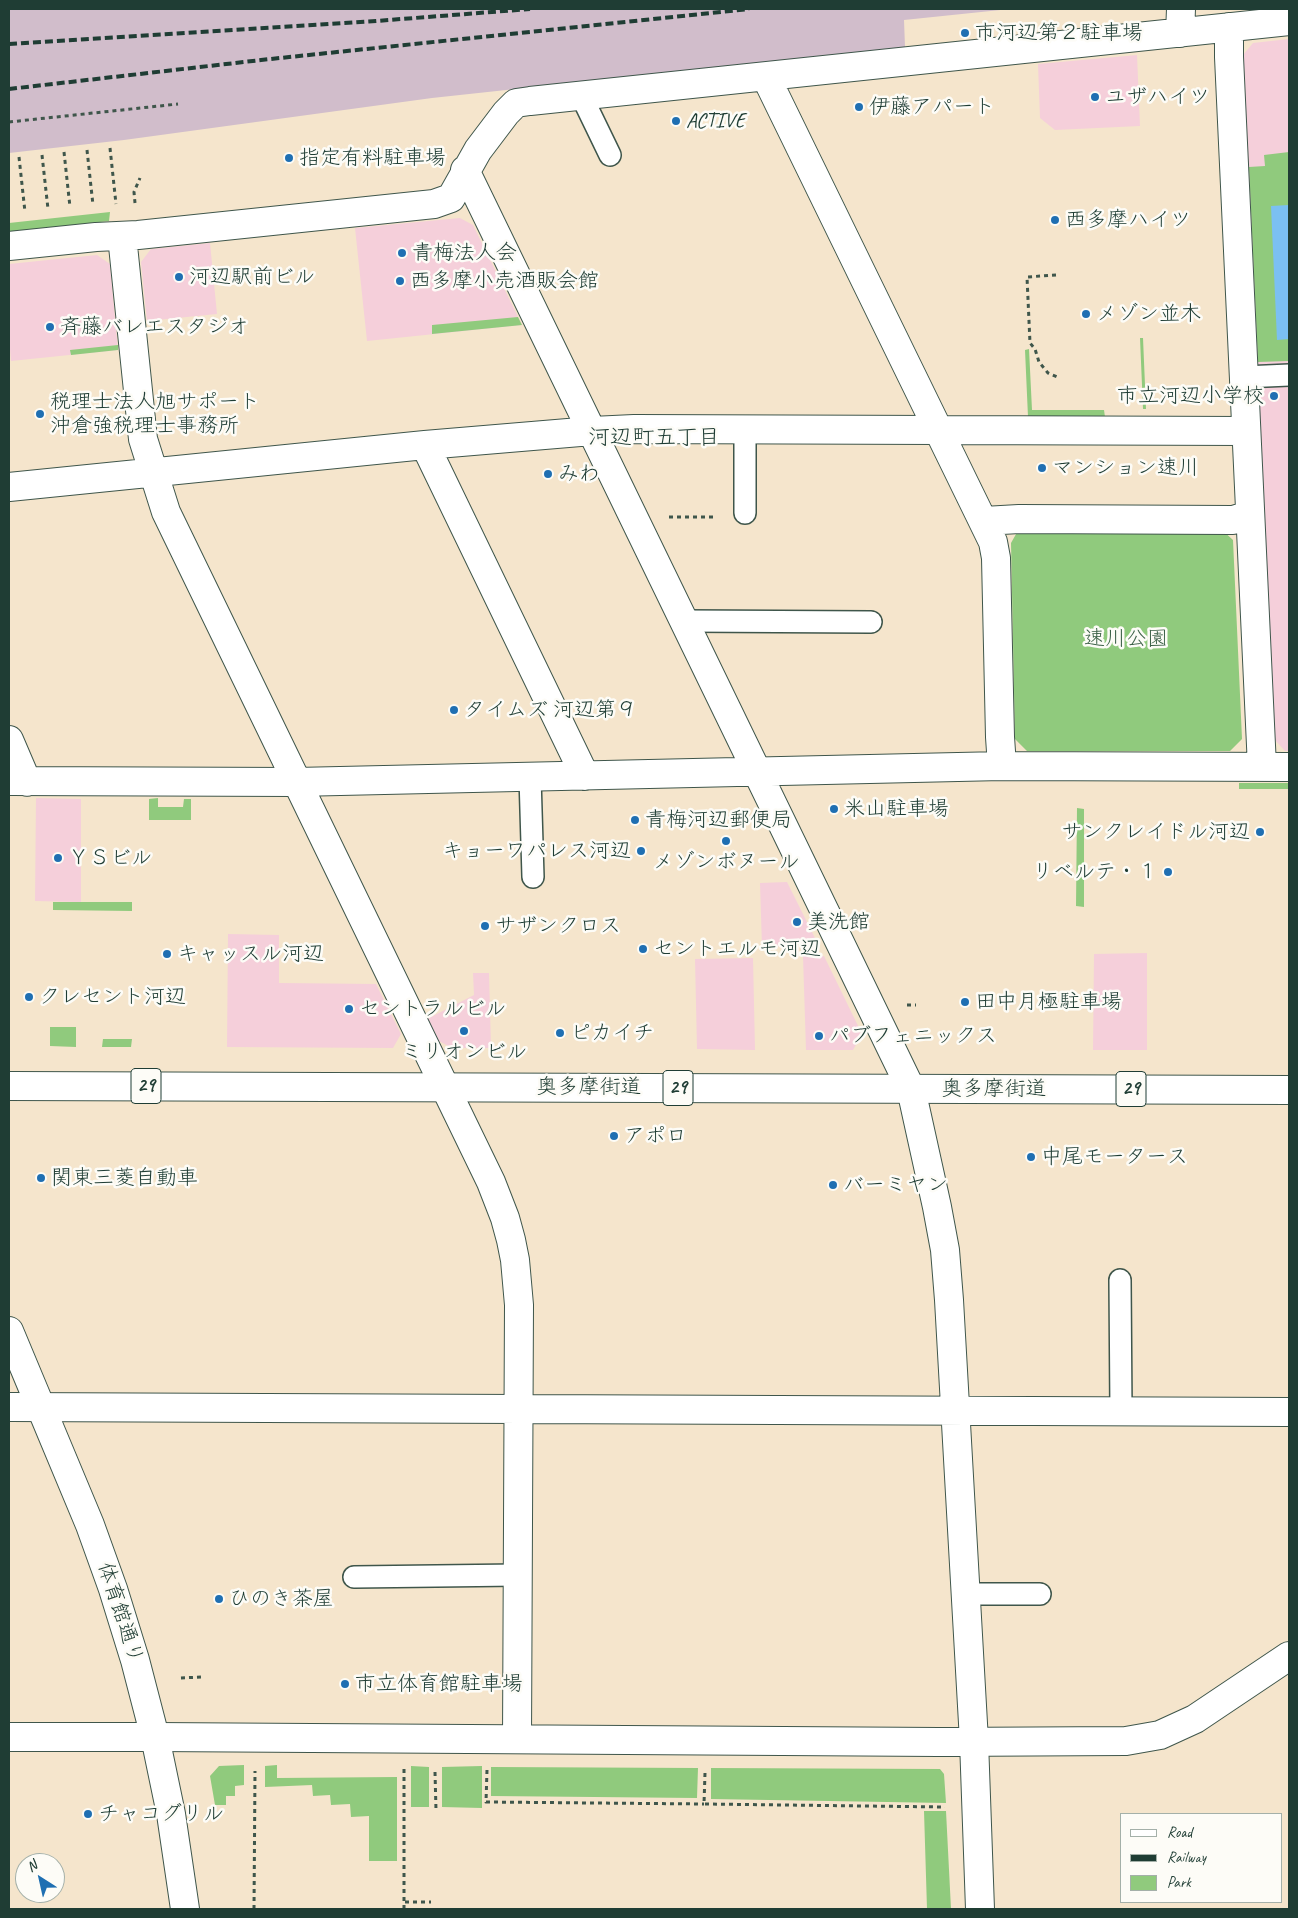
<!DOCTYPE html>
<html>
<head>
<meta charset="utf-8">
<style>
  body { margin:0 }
  #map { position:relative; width:1298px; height:1918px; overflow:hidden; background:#f5e5cc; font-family:Caveat,sans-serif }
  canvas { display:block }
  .frame { position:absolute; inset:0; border:10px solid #1f3d34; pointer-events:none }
  .legend { position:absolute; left:1120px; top:1813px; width:162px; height:90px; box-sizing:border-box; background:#fdfcf7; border:1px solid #a4b0a9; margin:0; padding:6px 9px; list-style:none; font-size:15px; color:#1f3d34 }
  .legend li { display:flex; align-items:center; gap:10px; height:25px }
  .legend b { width:25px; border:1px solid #a4b0a9 }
  .north { position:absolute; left:15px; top:1853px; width:50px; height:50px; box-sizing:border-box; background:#fdfcf7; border:1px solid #a4b0a9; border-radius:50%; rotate:325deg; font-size:14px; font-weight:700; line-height:20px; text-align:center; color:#1f3d34 }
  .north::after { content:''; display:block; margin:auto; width:18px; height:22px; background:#1f6fb2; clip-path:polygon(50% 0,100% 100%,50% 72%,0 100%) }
</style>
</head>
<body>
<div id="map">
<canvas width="1298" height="1918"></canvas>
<div class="frame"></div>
<ul class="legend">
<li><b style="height:6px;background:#fff"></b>Road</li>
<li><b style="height:6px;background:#1f3d34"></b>Railway</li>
<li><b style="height:14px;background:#90ca7d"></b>Park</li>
</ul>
<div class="north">N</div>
</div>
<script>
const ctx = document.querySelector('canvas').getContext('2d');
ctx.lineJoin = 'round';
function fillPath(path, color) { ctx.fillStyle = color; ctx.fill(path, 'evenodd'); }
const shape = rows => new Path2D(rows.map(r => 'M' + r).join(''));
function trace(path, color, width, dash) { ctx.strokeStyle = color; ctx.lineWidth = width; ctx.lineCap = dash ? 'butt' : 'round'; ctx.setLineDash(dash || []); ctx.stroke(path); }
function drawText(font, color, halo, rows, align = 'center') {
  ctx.font = font + ' Caveat,"Klee One",sans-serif'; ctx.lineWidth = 5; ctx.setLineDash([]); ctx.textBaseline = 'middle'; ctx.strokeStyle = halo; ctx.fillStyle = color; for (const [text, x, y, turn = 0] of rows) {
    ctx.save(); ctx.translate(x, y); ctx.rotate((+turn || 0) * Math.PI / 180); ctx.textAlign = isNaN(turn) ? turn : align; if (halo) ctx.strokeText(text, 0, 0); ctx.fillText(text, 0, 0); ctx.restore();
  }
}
const built = shape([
  [1289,39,1289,751,1285,751,1274,739,1243,55,1253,43],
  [1137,55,1140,126,1055,130,1040,118,1038,64],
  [460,218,473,225,522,325,367,341,355,228],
  [210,243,217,314,147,321,141,262,151,249],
  [97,255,110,264,118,350,11,361,9,338,9,264],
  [36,798,81,799,81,902,35,901],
  [787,882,817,942,791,943,791,946,762,947,760,883],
  [228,934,279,935,279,983,376,984,401,1034,393,1048,227,1047],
  [1147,953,1147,1050,1093,1050,1094,954],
  [803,956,824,956,862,1034,853,1050,806,1050],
  [753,958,755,1050,697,1049,695,959],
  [473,973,489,973,491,1048,452,1048,437,1040,427,1019,474,995]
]);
const industrial = shape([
  [9,9,1010,9,904,20,905,47,432,98,124,140,9,153]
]);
const green = shape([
  [1289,152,1289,361,1258,362,1249,167,1265,166,1264,155],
  [110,212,109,221,9,232,9,223],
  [518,317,522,325,432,334,432,325],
  [1140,338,1143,338,1146,409,1143,409],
  [118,345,118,350,71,355,70,350],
  [1029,349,1032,410,1104,410,1105,417,1028,417,1025,350],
  [1020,527,1221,529,1233,540,1242,739,1230,751,1027,751,1015,739,1011,543],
  [1239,783,1289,783,1289,789,1239,789],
  [158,798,158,807,183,807,184,799,191,799,191,820,149,820,149,799],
  [1077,808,1084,809,1084,907,1076,906],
  [53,902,132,902,132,911,53,910],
  [50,1027,76,1027,76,1047,50,1046],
  [103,1039,132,1039,131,1047,102,1047],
  [244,1765,244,1785,235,1786,235,1796,226,1796,226,1805,215,1805,210,1776,219,1766],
  [277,1765,277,1778,397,1777,397,1861,369,1861,369,1816,351,1817,350,1804,331,1805,330,1795,313,1796,312,1785,265,1787,265,1766],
  [411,1766,429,1767,429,1807,411,1807],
  [482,1766,482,1808,442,1807,442,1767],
  [491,1767,698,1768,697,1798,491,1796],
  [711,1768,940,1769,944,1774,946,1803,711,1799],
  [924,1811,946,1811,951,1909,927,1909]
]);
const water = shape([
  [1289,205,1289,339,1277,340,1271,206]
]);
const path = shape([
  [9,122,178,104],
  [110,148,116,204],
  [87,150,93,205],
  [64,152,70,207],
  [42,155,48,209],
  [19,157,25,212],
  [135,203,134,192,140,178],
  [1056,275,1027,277,1030,343,1035,349,1039,362,1048,373,1060,378],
  [669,517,716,517],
  [907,1005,916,1005],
  [181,1678,201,1677],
  [404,1769,404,1902],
  [487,1770,486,1802,704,1804],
  [435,1772,436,1810],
  [705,1773,704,1804,945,1807],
  [254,1909,255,1771],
  [404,1909,404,1902,431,1902]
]);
const service = shape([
  [581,95,610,155],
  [1244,377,1289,375],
  [745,513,745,429],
  [685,621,871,622],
  [530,777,533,877],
  [1120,1280,1121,1412],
  [354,1577,518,1575],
  [965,1594,1040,1594]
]);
const minor = shape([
  [1229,27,1229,57,1262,767],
  [1180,33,1181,9],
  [766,77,993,542,996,558,1000,737,1002,766],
  [465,170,911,1089,937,1207,945,1250,949,1300,974,1741,980,1909],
  [122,236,143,439,166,512,491,1182,505,1218,511,1240,515,1260,519,1305,517,1739],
  [9,246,96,237,138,235,434,204,451,198,478,150,506,113,516,103,530,101,1289,21],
  [425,445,585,776],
  [9,487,425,445,592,431,634,429,1246,431],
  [984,521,1019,519,1233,520,1249,515],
  [9,740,27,782],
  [9,781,296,782,1002,766,1289,767],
  [9,1407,1289,1412],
  [155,1737,939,1742,1126,1741,1160,1735,1195,1719,1289,1656]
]);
const tertiary = shape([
  [9,1331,90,1525,113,1589,135,1660,155,1737,171,1814,185,1909],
  [9,1737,155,1737]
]);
const primary = shape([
  [9,1086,1289,1090]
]);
const rail = shape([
  [9,44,376,21,530,9],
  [9,89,261,60,749,9]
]);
const markers = [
  [965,33,5,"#1f6fb2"],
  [1095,97,5,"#1f6fb2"],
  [859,107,5,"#1f6fb2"],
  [676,121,5,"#1f6fb2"],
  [289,158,5,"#1f6fb2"],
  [1055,220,5,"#1f6fb2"],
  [402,253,5,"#1f6fb2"],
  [179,277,5,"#1f6fb2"],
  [400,281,5,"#1f6fb2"],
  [1086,314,5,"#1f6fb2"],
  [50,327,5,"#1f6fb2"],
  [1274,396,5,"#1f6fb2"],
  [40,414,5,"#1f6fb2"],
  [1042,468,5,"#1f6fb2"],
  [548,474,5,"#1f6fb2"],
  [454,710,5,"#1f6fb2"],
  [834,809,5,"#1f6fb2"],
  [635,820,5,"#1f6fb2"],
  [1260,832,5,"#1f6fb2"],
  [726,841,5,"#1f6fb2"],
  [641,851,5,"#1f6fb2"],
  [58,858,5,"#1f6fb2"],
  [1168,872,5,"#1f6fb2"],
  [797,922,5,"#1f6fb2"],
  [485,926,5,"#1f6fb2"],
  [643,949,5,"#1f6fb2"],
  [167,954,5,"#1f6fb2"],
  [29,997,5,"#1f6fb2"],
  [965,1002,5,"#1f6fb2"],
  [349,1009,5,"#1f6fb2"],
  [464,1031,5,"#1f6fb2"],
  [560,1033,5,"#1f6fb2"],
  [819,1036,5,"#1f6fb2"],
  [614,1136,5,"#1f6fb2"],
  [1031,1157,5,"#1f6fb2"],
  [41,1178,5,"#1f6fb2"],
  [833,1185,5,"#1f6fb2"],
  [219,1599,5,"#1f6fb2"],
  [345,1684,5,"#1f6fb2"],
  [88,1814,5,"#1f6fb2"]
];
const shields = [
  [146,1086,30],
  [678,1088,30],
  [1131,1089,30]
];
const shieldNames = [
  ["29",146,1086],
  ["29",678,1088],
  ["29",1131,1089]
];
const poiNames = [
  ["市河辺第２駐車場",975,33],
  ["ユザハイツ",1105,97],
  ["伊藤アパート",869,107],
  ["ACTIVE",686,121],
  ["指定有料駐車場",299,158],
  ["西多摩ハイツ",1065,220],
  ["青梅法人会",412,253],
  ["河辺駅前ビル",189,277],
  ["西多摩小売酒販会館",410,281],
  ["メゾン並木",1096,314],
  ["斉藤バレエスタジオ",60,327],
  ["市立河辺小学校",1264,396,"right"],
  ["税理士法人旭サポート",50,402],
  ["沖倉強税理士事務所",50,426],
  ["マンション速川",1052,468],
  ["みわ",558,474],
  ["タイムズ 河辺第９",464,710],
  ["米山駐車場",844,809],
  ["青梅河辺郵便局",645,820],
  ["サンクレイドル河辺",1250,832,"right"],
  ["キョーワパレス河辺",631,851,"right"],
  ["ＹＳビル",68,858],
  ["メゾンボヌール",726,862,"center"],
  ["リベルテ・１",1158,872,"right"],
  ["美洗館",807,922],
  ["サザンクロス",495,926],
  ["セントエルモ河辺",653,949],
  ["キャッスル河辺",177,954],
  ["クレセント河辺",39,997],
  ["田中月極駐車場",975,1002],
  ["セントラルビル",359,1009],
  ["ピカイチ",570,1033],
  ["パブフェニックス",829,1036],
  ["ミリオンビル",464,1052,"center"],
  ["アポロ",624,1136],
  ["中尾モータース",1041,1157],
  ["関東三菱自動車",51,1178],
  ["バーミヤン",843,1185],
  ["ひのき茶屋",229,1599],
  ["市立体育館駐車場",355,1684],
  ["チャコグリル",98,1814]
];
const parkNames = [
  ["速川公園",1126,639]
];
const streetNames = [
  ["奥多摩街道",589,1087],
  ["奥多摩街道",994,1089],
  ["体育館通り",120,1613,72]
];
const neighbourhoodNames = [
  ["河辺町五丁目",654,438]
];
fillPath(built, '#f5cfda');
fillPath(industrial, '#d1bdcb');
fillPath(green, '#90ca7d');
fillPath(water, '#7bc0f2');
trace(service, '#3f564b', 24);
trace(minor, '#3f564b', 30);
trace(tertiary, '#3f564b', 30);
trace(primary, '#3f564b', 30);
trace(path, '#3f564b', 3, [4, 4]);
trace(service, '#fff', 21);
trace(minor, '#fff', 28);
trace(tertiary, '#fff', 28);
trace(primary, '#fff', 28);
trace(rail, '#1f3d34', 4, [8, 4]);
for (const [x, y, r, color] of markers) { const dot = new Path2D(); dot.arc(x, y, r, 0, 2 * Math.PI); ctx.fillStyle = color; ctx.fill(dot); trace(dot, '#fdfcf7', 2); }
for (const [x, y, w] of shields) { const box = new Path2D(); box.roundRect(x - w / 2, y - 17.5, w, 35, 4); ctx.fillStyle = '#fdfcf7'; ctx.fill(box); trace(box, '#1f3d34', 1); }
drawText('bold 20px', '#1f3d34', null, shieldNames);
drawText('21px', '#1f3d34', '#fdfcf7', poiNames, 'left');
drawText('21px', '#3b6046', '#fdfcf7', parkNames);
drawText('21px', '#1f3d34', '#fdfcf7', streetNames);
drawText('22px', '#1f3d34', '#fdfcf7', neighbourhoodNames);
</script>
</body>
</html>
